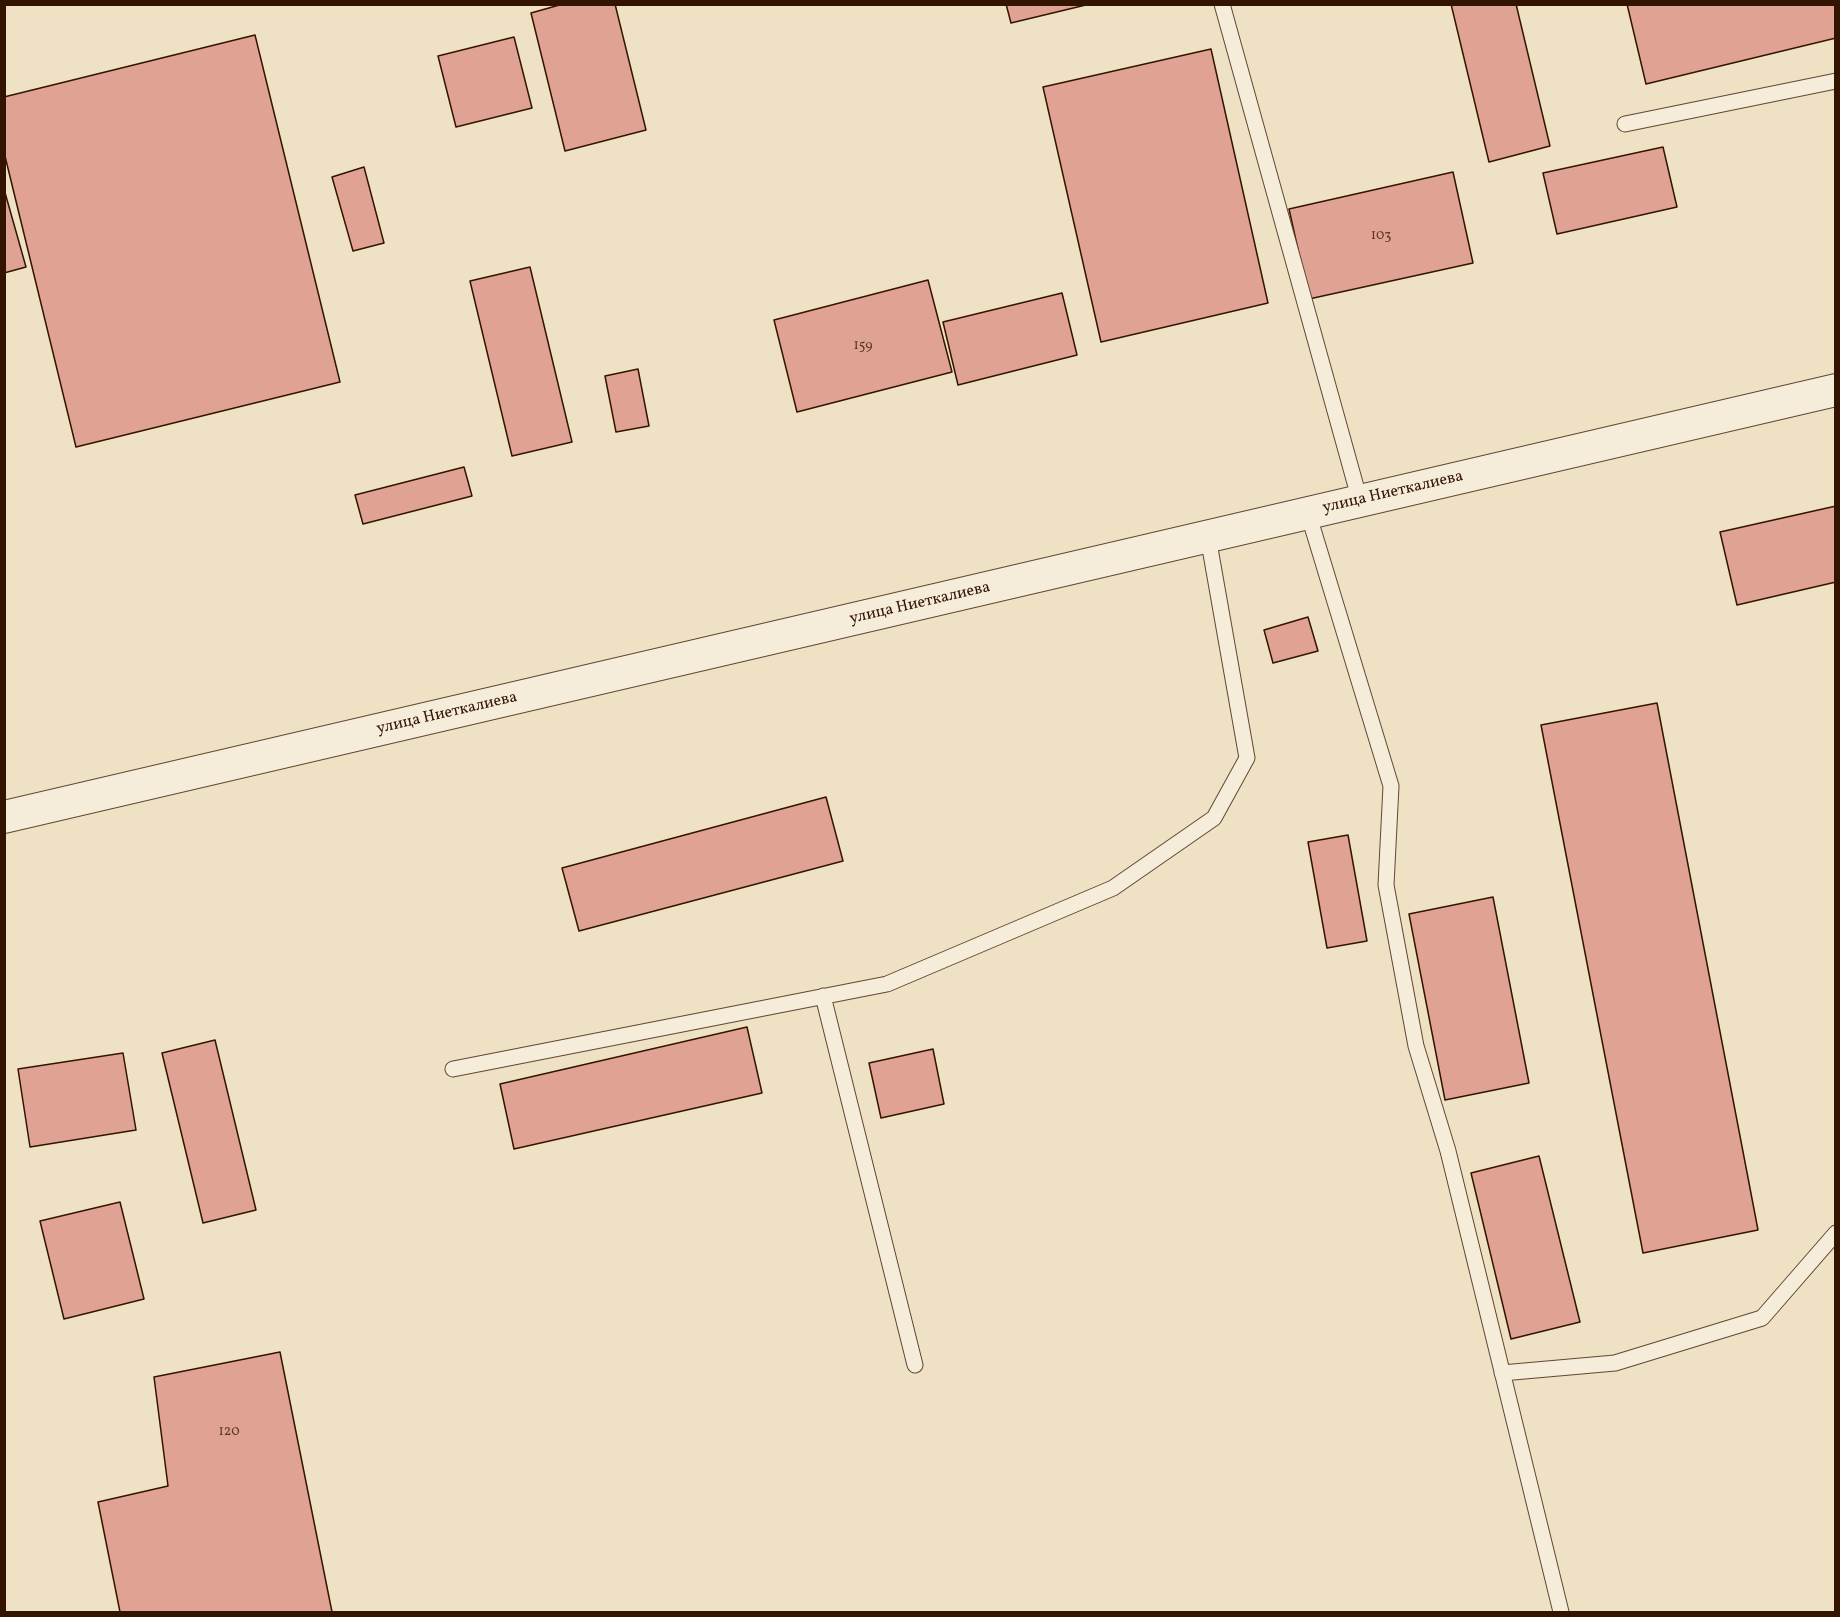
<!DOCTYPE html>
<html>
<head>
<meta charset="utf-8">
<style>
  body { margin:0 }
  #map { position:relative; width:1840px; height:1617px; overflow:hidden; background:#efe1c4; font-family:Vollkorn,serif }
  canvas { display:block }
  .frame { position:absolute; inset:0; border:6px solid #321401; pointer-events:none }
</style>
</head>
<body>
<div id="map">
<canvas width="1840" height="1617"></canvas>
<div class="frame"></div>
</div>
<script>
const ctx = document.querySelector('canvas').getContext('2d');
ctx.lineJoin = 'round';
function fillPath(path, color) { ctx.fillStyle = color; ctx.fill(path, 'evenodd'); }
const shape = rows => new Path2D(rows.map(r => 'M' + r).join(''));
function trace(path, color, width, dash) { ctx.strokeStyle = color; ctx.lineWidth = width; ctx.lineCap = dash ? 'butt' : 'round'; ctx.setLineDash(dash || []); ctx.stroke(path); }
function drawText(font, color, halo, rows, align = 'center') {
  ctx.font = font + ' Vollkorn,serif'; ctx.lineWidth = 5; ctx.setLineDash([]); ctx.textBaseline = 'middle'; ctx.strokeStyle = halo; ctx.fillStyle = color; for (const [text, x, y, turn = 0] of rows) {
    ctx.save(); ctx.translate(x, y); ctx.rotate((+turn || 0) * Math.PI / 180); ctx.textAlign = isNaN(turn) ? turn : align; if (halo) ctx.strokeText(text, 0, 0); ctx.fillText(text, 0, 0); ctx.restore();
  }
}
const building = shape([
  [563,4,615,4,646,130,565,151,531,13,563,4],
  [1006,4,1090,4,1011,23,1006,4],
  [1451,4,1516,4,1550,146,1489,162,1451,4],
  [1627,4,1836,4,1836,38,1646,84,1627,4],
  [255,35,340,382,76,447,4,152,4,97,255,35],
  [514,37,532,108,456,127,438,56,514,37],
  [1211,49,1268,303,1101,342,1043,87,1211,49],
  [1663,147,1677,207,1557,234,1543,173,1663,147],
  [364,167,384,243,353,251,332,177,364,167],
  [1453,172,1473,263,1309,299,1289,209,1453,172],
  [4,189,26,267,4,273,4,189],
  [530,267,572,442,512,456,470,281,530,267],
  [928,280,952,372,797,412,774,320,928,280],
  [1062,293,1077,355,958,385,943,322,1062,293],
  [638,369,649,426,616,432,605,376,638,369],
  [464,467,472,496,363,524,355,495,464,467],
  [1836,506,1836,582,1737,605,1720,532,1836,506],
  [1308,617,1318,651,1273,663,1264,630,1308,617],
  [1657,703,1758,1230,1643,1253,1541,725,1657,703],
  [826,797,843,861,579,931,562,868,826,797],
  [1348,835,1367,941,1327,948,1308,842,1348,835],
  [1493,897,1529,1083,1445,1100,1409,914,1493,897],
  [747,1027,762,1093,514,1149,500,1084,747,1027],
  [215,1040,256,1210,203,1223,162,1053,215,1040],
  [933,1049,944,1104,881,1118,869,1063,933,1049],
  [123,1053,136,1130,30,1147,18,1069,123,1053],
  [1539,1156,1580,1322,1511,1339,1471,1173,1539,1156],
  [120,1202,144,1299,64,1319,40,1221,120,1202],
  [280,1352,332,1612,120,1612,98,1502,168,1486,154,1377,280,1352]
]);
const lane = shape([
  [1222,4,1360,501],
  [1625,124,1836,81],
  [1308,513,1391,786,1386,885,1416,1046,1448,1151,1561,1612],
  [823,996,915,1365],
  [453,1069,887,984,1113,888,1214,818,1247,758,1208,537],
  [1502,1373,1615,1363,1762,1318,1836,1233]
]);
const street = shape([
  [4,817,1836,390]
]);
const numberNames = [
  ["103",1381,236],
  ["159",863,346],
  ["120",229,1432]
];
const streetNames = [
  ["улица Ниеткалиева",1393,493,-13],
  ["улица Ниеткалиева",920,604,-13],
  ["улица Ниеткалиева",447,714,-13]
];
fillPath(building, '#e0a393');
trace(building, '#321401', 1.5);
trace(lane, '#614732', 17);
trace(street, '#614732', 34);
trace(lane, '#f5ecd9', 15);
trace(street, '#f5ecd9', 32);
drawText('14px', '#5e3826', null, numberNames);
drawText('16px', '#321401', '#f5ecd9', streetNames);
</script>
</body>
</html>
